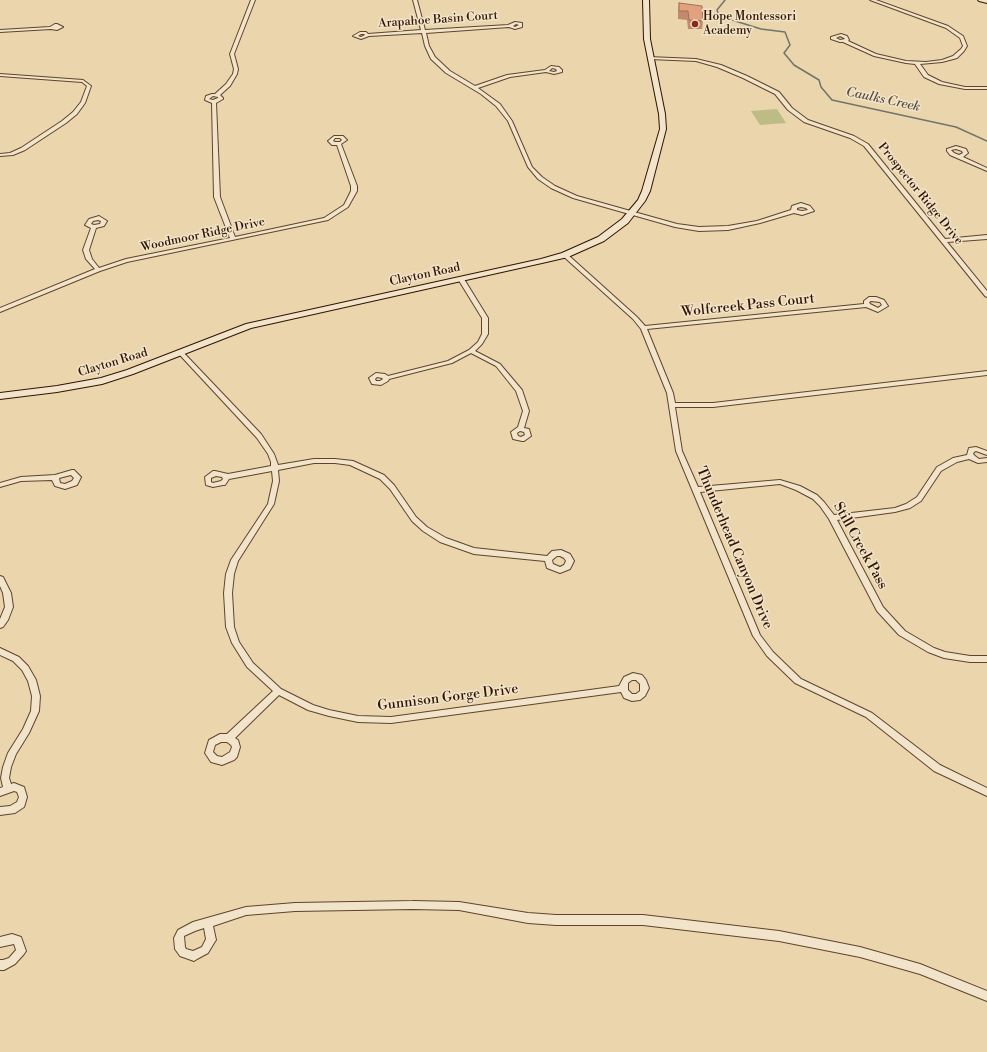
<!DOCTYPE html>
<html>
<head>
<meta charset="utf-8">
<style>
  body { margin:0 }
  canvas { display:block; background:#ead5ad }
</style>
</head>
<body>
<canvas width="987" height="1052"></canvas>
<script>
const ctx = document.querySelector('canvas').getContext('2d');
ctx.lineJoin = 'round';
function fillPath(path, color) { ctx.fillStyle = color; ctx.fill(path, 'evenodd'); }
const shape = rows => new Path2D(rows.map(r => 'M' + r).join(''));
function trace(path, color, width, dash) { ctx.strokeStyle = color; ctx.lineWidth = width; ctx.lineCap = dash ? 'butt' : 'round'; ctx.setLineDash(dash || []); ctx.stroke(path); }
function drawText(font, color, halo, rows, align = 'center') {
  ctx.font = font + ' "Libre Bodoni",serif'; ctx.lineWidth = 3; ctx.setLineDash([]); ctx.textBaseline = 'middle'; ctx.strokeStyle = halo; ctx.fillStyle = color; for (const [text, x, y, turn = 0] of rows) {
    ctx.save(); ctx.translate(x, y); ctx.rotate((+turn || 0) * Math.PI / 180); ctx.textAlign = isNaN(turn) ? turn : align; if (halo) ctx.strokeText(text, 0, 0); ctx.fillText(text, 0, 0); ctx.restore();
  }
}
const green = shape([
  [777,109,786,123,760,125,751,111]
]);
const stream = shape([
  [725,0,717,10,719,16,761,29,785,32,790,45,784,53,794,65,819,80,821,87,832,100,956,127,987,141]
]);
const street = shape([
  [251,0,255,0,234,54,238,69,237,74,230,86,220,95,223,98,223,99,216,103,220,197,235,237,324,218,344,205,351,191,351,186,337,145,332,145,328,141,334,136,343,136,347,140,341,144,357,186,357,191,348,207,328,220,127,262,100,271,0,312,0,308,95,269,86,259,83,250,91,228,85,225,89,219,99,216,107,221,104,226,96,228,89,250,92,259,99,268,126,259,230,238,214,197,212,103,205,100,206,96,212,94,215,94,226,84,233,74,234,69,230,54,251,0],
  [213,96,218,97,218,98,213,100,209,99,213,96],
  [335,138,340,138,342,140,340,142,335,142,333,141,335,138],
  [98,220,101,221,100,224,94,225,91,224,93,221,98,220],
  [413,0,417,0,425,30,508,25,515,22,522,23,522,27,515,29,509,27,426,33,429,46,435,57,450,71,475,86,507,75,545,70,551,66,559,67,562,70,562,72,554,74,546,72,510,77,478,88,500,104,512,121,532,167,542,177,555,186,577,196,677,224,699,227,728,226,757,221,791,210,792,206,801,203,810,206,814,211,802,215,794,213,760,223,728,230,699,231,675,227,573,198,551,188,538,179,528,167,508,121,496,106,481,94,446,73,431,59,425,46,422,33,369,36,361,39,353,36,360,32,366,32,368,34,421,30,413,0],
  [516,24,519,25,515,27,513,26,516,24],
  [361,34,364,34,365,35,361,37,358,36,361,34],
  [552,68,556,69,557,71,554,72,549,71,552,68],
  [801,207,806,208,808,210,802,211,797,210,797,208,801,207],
  [870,0,876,0,948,26,963,36,967,46,964,51,957,58,942,62,920,64,928,75,942,82,965,87,987,87,987,89,965,89,939,84,924,77,915,64,906,63,874,56,843,42,840,42,831,39,831,37,841,34,847,36,849,40,848,41,876,54,906,61,926,62,942,60,953,56,961,49,963,46,960,38,946,28,870,0],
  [840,36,844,38,845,39,840,40,836,38,840,36],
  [55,24,57,24,63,27,57,30,51,29,0,32,0,30,50,27,55,24],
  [648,57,696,59,721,65,747,76,779,92,792,108,808,120,854,136,868,144,945,239,987,235,987,239,947,242,987,291,987,297,985,296,864,146,850,138,804,122,788,110,775,94,743,78,717,67,696,61,650,59,648,59,648,57],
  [0,74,83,80,91,86,85,103,77,114,66,123,25,150,13,155,0,156,0,154,10,153,21,148,62,121,73,112,81,102,87,86,82,82,0,76,0,74],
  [956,146,966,149,968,153,963,157,987,168,987,171,950,155,947,151,947,149,956,146],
  [956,149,962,151,963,153,959,155,954,153,951,150,956,149],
  [565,253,567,254,637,317,645,326,864,304,864,301,869,297,876,297,884,300,888,306,878,312,866,307,647,329,673,393,675,403,713,403,987,371,987,375,713,407,675,407,682,451,698,487,780,480,800,486,817,495,824,502,834,515,895,508,906,504,917,497,937,467,953,458,967,455,969,448,976,447,987,451,987,455,976,451,974,452,973,454,975,456,979,459,987,458,987,462,978,463,969,459,957,462,941,471,921,501,910,508,895,512,837,520,883,607,905,631,934,648,945,652,970,656,987,656,987,662,970,662,944,658,928,652,899,635,877,611,829,519,820,506,813,499,796,490,780,484,700,492,760,635,773,652,801,679,872,713,940,765,987,788,987,796,934,771,866,717,795,683,767,656,753,636,676,451,667,393,641,329,633,319,563,256,562,255,565,253],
  [871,301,880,302,882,305,878,308,870,304,869,302,871,301],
  [461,277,464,279,488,318,488,334,482,344,475,351,500,364,522,390,529,411,524,428,529,429,531,436,524,441,522,441,513,439,511,432,518,427,523,411,516,391,496,366,471,353,452,363,389,379,388,381,381,385,372,384,369,378,376,373,385,374,388,376,448,361,469,350,478,342,482,334,482,318,458,279,461,277],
  [377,377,382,378,383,379,380,381,376,381,375,379,377,377],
  [520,431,524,432,525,435,521,437,518,436,517,433,520,431],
  [180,350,182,351,261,434,274,454,278,465,314,459,335,459,353,461,384,475,394,485,416,517,427,527,446,538,474,548,547,556,552,551,561,550,570,554,574,561,570,569,560,573,547,568,545,561,474,554,440,542,423,531,412,521,390,489,380,479,350,465,335,463,314,463,278,470,279,481,274,504,238,561,234,574,232,593,234,627,239,642,253,663,281,689,313,705,329,710,358,716,391,717,619,686,624,677,633,673,642,675,646,680,649,688,645,696,640,700,632,701,624,698,621,692,391,723,358,722,329,716,308,710,279,695,235,738,238,740,240,747,237,757,234,760,222,765,211,762,205,753,209,740,220,734,227,734,273,691,247,667,232,643,226,627,224,593,226,574,231,560,268,504,273,481,272,471,229,479,225,485,223,485,213,487,206,485,205,477,213,471,215,471,228,474,271,466,271,462,268,454,257,438,178,353,177,352,178,351,180,350],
  [216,476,222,477,223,479,221,481,213,483,211,482,211,478,216,476],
  [557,556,560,556,564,558,566,561,564,565,560,567,553,564,552,560,557,556],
  [632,680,636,680,640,684,640,691,636,694,632,694,628,690,628,683,632,680],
  [221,742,227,742,231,745,232,747,230,752,222,757,217,756,213,752,215,745,221,742],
  [72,470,74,470,81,477,77,485,65,489,55,486,52,480,21,481,0,487,0,483,21,477,55,475,72,470],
  [71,475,74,478,72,481,65,484,60,483,59,478,71,475],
  [0,576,3,577,11,593,13,607,8,620,3,627,0,628,0,619,5,607,3,593,0,586,0,576],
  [0,648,19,657,28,666,36,680,40,696,39,711,29,733,16,754,11,767,9,778,11,784,14,783,24,787,27,797,25,804,24,807,15,813,0,815,0,807,10,806,17,802,19,797,17,792,14,791,0,796,0,788,3,787,1,778,3,767,8,753,23,729,31,711,32,696,28,681,22,670,13,661,0,655,0,648],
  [413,901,459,902,528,913,556,915,643,915,779,931,860,947,920,964,987,991,987,1001,920,974,860,957,779,941,643,925,556,925,528,923,459,910,413,909,295,911,246,915,213,926,216,940,214,943,208,953,197,959,194,961,180,956,175,949,174,938,178,930,193,922,246,907,295,903,413,901],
  [204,928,206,939,202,947,193,951,186,949,185,947,184,936,195,931,204,928],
  [12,934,21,937,26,951,24,954,15,964,4,970,0,970,0,960,3,960,9,958,16,950,14,944,0,947,0,937,12,934]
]);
const secondary = shape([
  [643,0,649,0,650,39,665,114,666,129,650,191,645,201,628,223,604,241,568,257,542,263,251,328,133,374,102,384,57,392,0,399,0,393,57,386,101,378,127,370,246,324,541,259,562,253,598,237,622,219,638,200,642,191,660,129,659,114,644,39,643,0],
  [978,0,987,0,987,3,979,1,978,0]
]);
const wall = shape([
  [679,3,703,21,702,29,688,29,687,20,678,19,678,11]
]);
const building = shape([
  [679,3,702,6,703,21,689,20,688,11,679,11,679,3]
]);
const markers = [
  [695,24,4,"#8f2418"]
];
const farPoinames = [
  ["Hope Montessori",703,17],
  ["Academy",703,31]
];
const farStreetnames = [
  ["Arapahoe Basin Court",438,20,-4],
  ["Prospector Ridge Drive",920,194,51],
  ["Woodmoor Ridge Drive",203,235,-12],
  ["Clayton Road",425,275,-12],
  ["Clayton Road",113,363,-17]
];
const farWaternames = [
  ["Caulks Creek",883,100,12]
];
const streetNames = [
  ["Wolfcreek Pass Court",748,306,-6],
  ["Still Creek Pass",860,546,61],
  ["Thunderhead Canyon Drive",734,548,67],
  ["Gunnison Gorge Drive",448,698,-7]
];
fillPath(green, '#bdbc85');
trace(stream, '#70756b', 1.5);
trace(street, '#5f442b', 2);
trace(secondary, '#311300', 2);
fillPath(street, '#f1e4ca');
fillPath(secondary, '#f1e4ca');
fillPath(wall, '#c28a6c');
fillPath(building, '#e2a17e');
trace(building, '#9e7158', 1);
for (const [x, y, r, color] of markers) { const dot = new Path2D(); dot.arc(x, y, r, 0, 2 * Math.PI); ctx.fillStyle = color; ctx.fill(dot); trace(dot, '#f1e4ca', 1.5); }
drawText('12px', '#311300', '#f1e4ca', farPoinames, 'left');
drawText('12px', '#311300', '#f1e4ca', farStreetnames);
drawText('italic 13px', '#564c3e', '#f1e4ca', farWaternames);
drawText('14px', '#311300', '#f1e4ca', streetNames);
</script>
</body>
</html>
